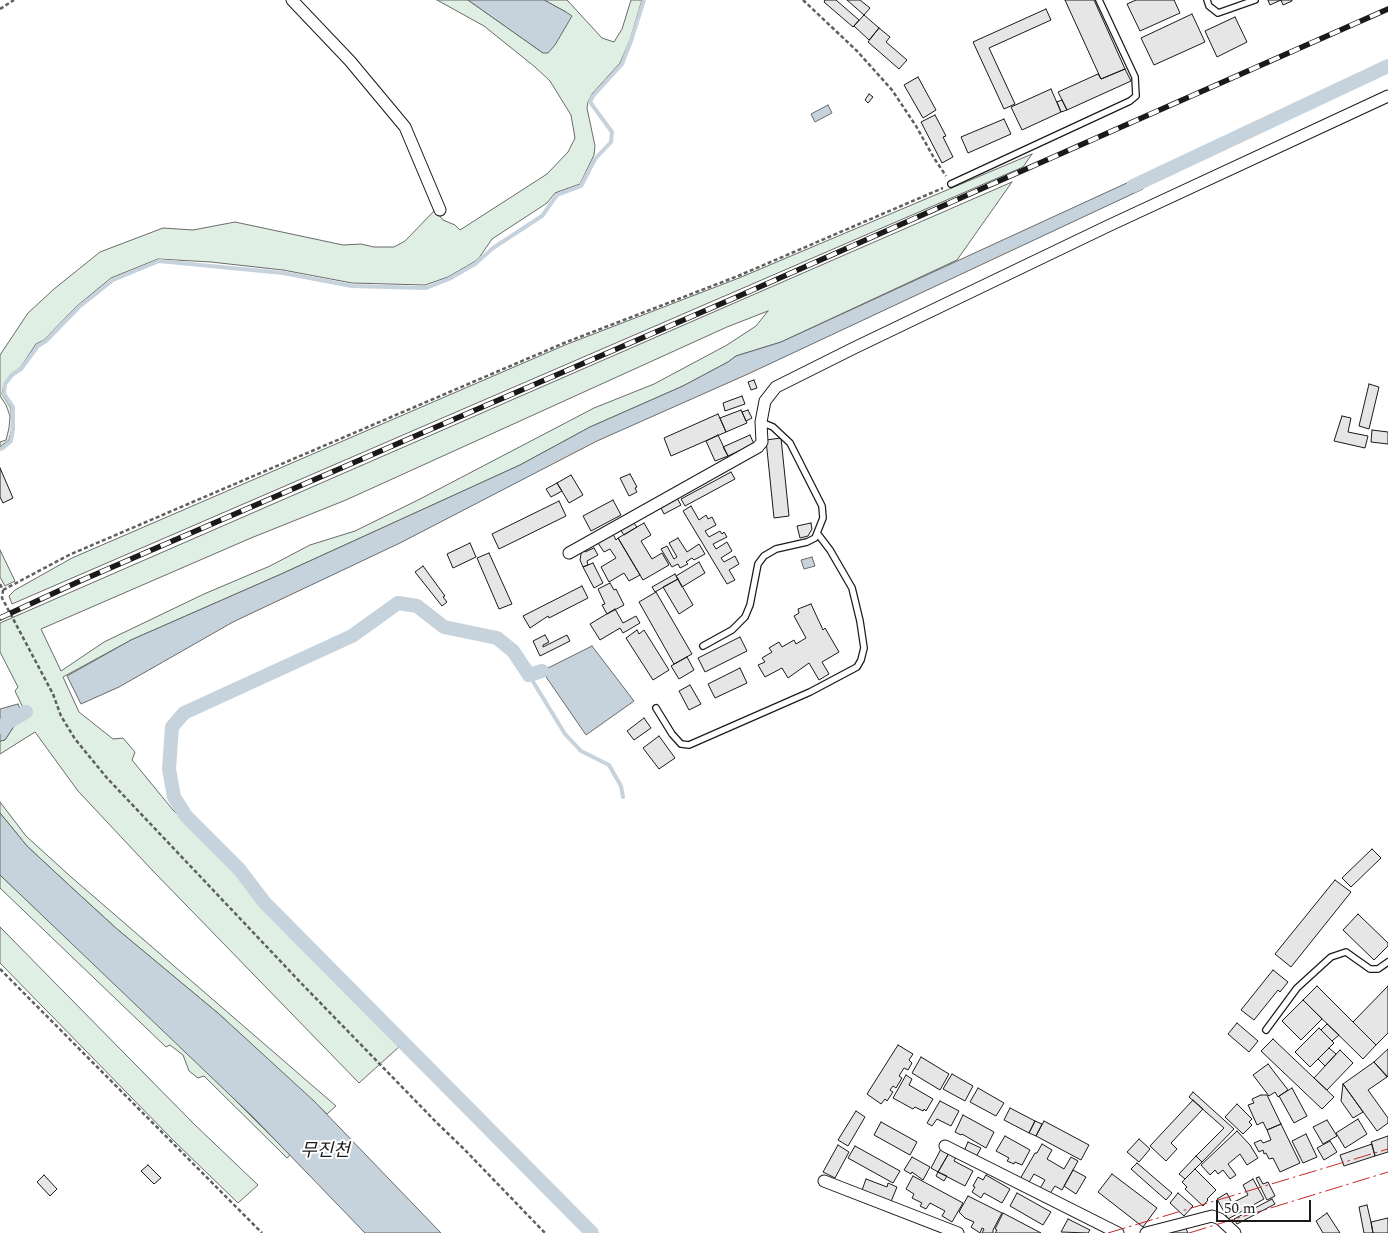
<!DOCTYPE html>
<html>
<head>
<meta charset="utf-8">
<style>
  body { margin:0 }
  #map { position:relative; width:1388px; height:1233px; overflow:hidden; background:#fff; font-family:Spectral,serif }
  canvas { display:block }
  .scale { position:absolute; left:1216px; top:1200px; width:95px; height:22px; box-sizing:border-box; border:2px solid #1a1a1a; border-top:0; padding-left:6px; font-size:15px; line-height:18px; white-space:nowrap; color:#1a1a1a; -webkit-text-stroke:4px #fff; paint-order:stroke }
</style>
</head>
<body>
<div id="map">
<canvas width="1388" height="1233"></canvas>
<div class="scale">50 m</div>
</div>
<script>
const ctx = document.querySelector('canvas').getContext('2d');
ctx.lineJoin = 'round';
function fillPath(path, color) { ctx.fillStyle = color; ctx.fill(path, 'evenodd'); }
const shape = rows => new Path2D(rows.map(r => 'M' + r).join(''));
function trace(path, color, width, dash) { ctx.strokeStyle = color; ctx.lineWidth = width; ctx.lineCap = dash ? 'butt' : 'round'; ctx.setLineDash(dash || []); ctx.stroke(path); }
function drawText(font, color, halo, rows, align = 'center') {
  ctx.font = font + ' Spectral,"Noto Sans KR",serif'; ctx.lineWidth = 4; ctx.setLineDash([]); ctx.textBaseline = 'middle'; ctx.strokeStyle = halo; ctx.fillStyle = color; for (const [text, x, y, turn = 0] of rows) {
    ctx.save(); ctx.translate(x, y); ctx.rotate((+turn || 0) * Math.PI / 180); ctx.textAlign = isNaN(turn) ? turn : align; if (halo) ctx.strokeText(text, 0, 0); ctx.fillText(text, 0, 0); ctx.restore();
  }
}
const green = shape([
  [437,0,468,0,543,53,566,12,544,0,567,0,602,38,614,42,622,29,631,0,642,0,630,40,620,63,592,94,588,102,587,108,595,146,594,155,580,184,555,193,547,203,492,239,479,258,474,262,448,277,425,285,352,283,283,270,211,262,158,259,111,278,77,306,44,340,36,344,20,368,11,374,4,384,2,394,11,408,12,429,9,440,0,447,0,442,6,440,9,428,10,416,6,405,0,396,0,355,28,313,54,289,100,252,163,228,193,230,235,222,343,245,361,244,374,247,394,247,405,241,435,210,443,220,455,225,460,230,547,174,568,152,575,138,571,115,550,81,535,67,484,26,437,0],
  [1032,154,1023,167,12,604,9,596,15,590,72,558,565,345,739,278,1032,154],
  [1012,182,957,260,781,342,736,356,728,362,683,386,590,427,520,465,279,575,131,640,63,677,79,712,113,739,123,738,135,752,132,760,173,810,226,861,259,902,400,1046,359,1083,153,871,78,791,35,732,0,754,0,741,5,740,14,726,24,718,28,718,15,691,18,687,0,652,0,623,1012,182],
  [768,311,756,326,727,345,654,384,594,408,420,499,355,531,310,545,270,566,204,594,104,642,61,671,41,629,251,538,346,500,727,327,768,311],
  [0,550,15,581,5,586,0,577,0,550],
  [0,802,26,836,70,876,336,1106,327,1114,219,1014,117,929,70,886,27,846,0,813,0,802],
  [0,875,179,1044,290,1155,287,1158,204,1076,198,1078,189,1071,183,1055,170,1045,166,1047,0,888,0,875],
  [0,927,194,1124,258,1185,238,1203,174,1141,0,963,0,927]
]);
const water = shape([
  [468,0,544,0,566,12,572,16,555,45,548,53,543,53,468,0],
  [828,105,832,113,815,122,811,114,828,105],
  [1155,170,1143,189,748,374,597,441,400,543,233,622,119,687,81,704,67,676,131,640,279,575,520,465,590,427,683,386,728,362,736,356,781,342,1155,170],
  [812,557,815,566,804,569,801,560,812,557],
  [592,646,634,701,586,735,542,671,592,646],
  [18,704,24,718,14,726,5,740,0,741,0,709,18,704],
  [0,813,27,846,70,886,117,929,219,1014,314,1101,441,1233,365,1233,253,1117,0,875,0,813]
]);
const stream = shape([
  [0,449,3,448,11,441,13,429,13,407,4,394,5,384,12,375,21,369,38,346,46,341,79,307,113,280,159,261,283,273,352,286,388,287,426,288,449,279,475,264,493,248,542,216,557,195,581,186,595,159,611,142,612,132,590,102,593,96,622,64,631,41,644,0],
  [529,675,565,734,581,751,609,765,621,786,623,797]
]);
const canal = shape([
  [1133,186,1388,66],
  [542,671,529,675,513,651,497,638,444,627,417,606,398,603,352,636,184,713,172,727,169,769,174,797,186,816,239,869,265,903,592,1233],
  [0,727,26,712]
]);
const building = shape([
  [825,0,836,0,859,20,853,27,824,2,825,0],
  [847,0,860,0,870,8,864,15,847,0],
  [1065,0,1094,0,1125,69,1101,79,1065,0],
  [1136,0,1174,0,1180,13,1140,31,1127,4,1136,0],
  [1268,0,1281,0,1270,5,1268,0],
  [1281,0,1292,0,1292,1,1283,5,1281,0],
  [1046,9,1051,20,989,48,1015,104,1004,109,973,42,1046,9],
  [1192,14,1205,42,1154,65,1141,38,1192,14],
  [864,15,879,28,869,40,854,26,864,15],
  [1235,17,1247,42,1217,57,1205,31,1235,17],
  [879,28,890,37,886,42,907,60,899,69,868,42,879,28],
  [1125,69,1131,81,1067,110,1058,92,1098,74,1101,79,1125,69],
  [918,77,936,110,923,118,904,85,918,77],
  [1051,89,1061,112,1022,130,1011,107,1051,89],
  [869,94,873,97,868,103,865,100,869,94],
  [1062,100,1067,110,1061,112,1057,102,1062,100],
  [935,115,946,136,943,137,953,157,942,163,921,122,935,115],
  [1004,119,1011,134,968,153,961,137,1004,119],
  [754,380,757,388,751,390,748,382,754,380],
  [1369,384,1379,387,1369,429,1359,426,1369,384],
  [742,396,745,404,725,411,723,403,742,396],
  [741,410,747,423,726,432,720,418,741,410],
  [748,410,752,418,746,421,742,412,748,410],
  [718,414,726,432,671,456,664,438,718,414],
  [1342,416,1351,418,1348,432,1368,436,1365,448,1334,441,1342,416],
  [1372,430,1388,432,1388,444,1371,442,1372,430],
  [718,435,728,456,715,461,706,441,718,435],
  [750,435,754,444,728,456,723,447,750,435],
  [781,438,789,516,774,518,766,440,781,438],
  [0,468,13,498,3,503,0,497,0,468],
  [731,472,735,479,685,506,681,499,731,472],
  [630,474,637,487,635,488,637,492,629,496,620,478,630,474],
  [571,475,583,495,569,503,557,483,571,475],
  [557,483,562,491,551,497,546,489,557,483],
  [677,498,681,505,664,514,661,508,677,498],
  [613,500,621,515,591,531,583,516,613,500],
  [559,501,566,516,499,549,492,534,559,501],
  [691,506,699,520,706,515,708,519,712,517,716,525,705,531,709,537,720,531,722,534,724,532,727,537,713,544,716,549,727,542,732,551,721,558,724,562,735,556,739,564,729,570,735,580,727,584,683,511,691,506],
  [633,522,637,527,624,535,620,529,633,522],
  [644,523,651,535,641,541,652,559,662,553,669,565,643,580,618,538,644,523],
  [811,523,812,529,808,536,800,538,797,526,811,523],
  [613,534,616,540,618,538,640,575,629,581,624,573,609,582,601,567,616,558,610,549,604,552,598,543,613,534],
  [678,538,687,552,699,544,705,554,694,560,692,558,686,562,688,564,680,568,678,564,672,567,661,549,667,546,674,559,677,557,669,543,678,538],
  [470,543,476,557,453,568,447,554,470,543],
  [594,548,598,555,587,561,588,565,583,567,580,560,581,554,584,550,585,552,594,548],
  [489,553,512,604,499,609,477,558,489,553],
  [699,562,705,573,682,587,676,576,699,562],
  [593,563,603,583,594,588,583,567,593,563],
  [423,566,445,596,443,597,447,602,442,606,415,572,423,566],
  [675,574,678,579,655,592,652,587,675,574],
  [678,579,693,605,679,614,663,587,678,579],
  [610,583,614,590,616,589,624,605,607,614,602,605,605,604,598,589,610,583],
  [582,586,588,598,549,618,548,616,530,628,523,616,582,586],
  [656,592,692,654,674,664,639,602,656,592],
  [811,604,823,630,825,628,839,652,822,662,829,674,819,680,809,663,788,678,782,668,765,677,758,665,765,662,762,658,772,652,769,648,779,642,782,647,794,640,796,644,806,638,794,616,799,613,798,609,811,604],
  [615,609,623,623,636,616,640,623,623,633,620,628,600,640,590,624,615,609],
  [637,630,639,634,644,630,669,670,653,680,626,638,637,630],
  [545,635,549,642,543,645,543,647,567,635,570,641,540,656,533,641,545,635],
  [740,637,747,651,705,672,698,658,740,637],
  [687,657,694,670,679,679,671,666,687,657],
  [740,668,747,683,715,698,708,684,740,668],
  [690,685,701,704,689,710,679,691,690,685],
  [644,718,651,728,634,740,627,731,644,718],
  [659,736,675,758,659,769,643,748,659,736],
  [1372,849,1381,858,1351,887,1342,878,1372,849],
  [1335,880,1351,892,1291,967,1275,954,1335,880],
  [1358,914,1388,943,1388,946,1374,960,1343,930,1358,914],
  [1273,970,1288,982,1280,992,1278,990,1254,1020,1241,1010,1273,970],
  [1317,986,1376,1045,1363,1059,1303,1000,1317,986],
  [1388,986,1388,1033,1376,1045,1353,1022,1388,986],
  [1303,1000,1322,1019,1301,1040,1282,1021,1303,1000],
  [1237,1023,1258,1041,1249,1052,1228,1034,1237,1023],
  [1327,1024,1339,1035,1332,1041,1321,1030,1327,1024],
  [1319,1028,1334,1043,1310,1067,1295,1052,1319,1028],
  [1273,1039,1334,1097,1322,1109,1261,1051,1273,1039],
  [898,1045,913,1054,909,1060,912,1063,908,1070,904,1068,899,1076,902,1078,896,1088,893,1086,890,1090,893,1092,887,1101,885,1099,881,1104,867,1094,898,1045],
  [1329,1048,1336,1054,1325,1066,1318,1059,1329,1048],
  [1388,1049,1388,1077,1374,1062,1388,1049],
  [1340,1050,1353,1063,1327,1090,1314,1078,1340,1050],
  [921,1057,949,1074,940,1090,912,1073,921,1057],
  [1374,1062,1387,1077,1368,1090,1388,1118,1388,1123,1377,1131,1343,1084,1374,1062],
  [1268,1064,1288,1090,1278,1097,1275,1092,1269,1096,1253,1075,1268,1064],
  [952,1074,973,1086,965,1101,943,1089,952,1074],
  [906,1075,912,1079,909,1085,933,1099,926,1111,924,1109,923,1111,915,1107,913,1109,893,1098,906,1075],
  [1343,1084,1363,1112,1353,1118,1341,1101,1343,1084],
  [978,1088,1004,1103,996,1116,970,1102,978,1088],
  [1292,1088,1307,1116,1294,1123,1279,1096,1292,1088],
  [1193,1092,1234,1129,1202,1162,1196,1156,1224,1128,1189,1097,1193,1092],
  [1261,1095,1267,1095,1281,1124,1267,1130,1263,1122,1257,1125,1248,1105,1254,1103,1252,1099,1261,1095],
  [1193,1100,1203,1109,1171,1143,1177,1149,1166,1161,1150,1146,1193,1100],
  [940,1101,959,1111,951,1126,937,1119,932,1126,927,1123,940,1101],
  [1237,1104,1252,1119,1249,1122,1252,1125,1243,1134,1225,1117,1237,1104],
  [1010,1108,1035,1121,1029,1133,1004,1120,1010,1108],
  [856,1111,865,1117,848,1146,838,1140,856,1111],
  [963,1115,994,1132,986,1148,962,1134,961,1135,955,1132,963,1115],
  [1358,1119,1367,1134,1345,1148,1336,1133,1358,1119],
  [1327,1120,1337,1136,1323,1144,1313,1127,1327,1120],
  [1035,1121,1042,1124,1036,1136,1029,1133,1035,1121],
  [1044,1121,1089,1145,1081,1160,1036,1136,1044,1121],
  [881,1122,917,1142,910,1155,874,1135,881,1122],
  [1281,1124,1300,1163,1280,1172,1273,1158,1269,1159,1266,1153,1264,1154,1263,1150,1259,1152,1254,1143,1261,1140,1263,1143,1271,1140,1267,1130,1281,1124],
  [1237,1131,1250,1145,1258,1158,1247,1165,1240,1154,1228,1164,1236,1175,1230,1179,1223,1170,1218,1174,1215,1170,1210,1175,1201,1165,1237,1131],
  [1306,1134,1317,1157,1303,1163,1292,1141,1306,1134],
  [1005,1136,1030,1150,1022,1165,1015,1162,1014,1164,1007,1161,1009,1158,996,1151,1005,1136],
  [1388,1136,1388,1152,1375,1156,1371,1142,1388,1136],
  [1139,1139,1150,1149,1139,1162,1127,1152,1139,1139],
  [1330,1141,1337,1152,1324,1160,1317,1148,1330,1141],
  [968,1142,981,1148,976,1157,964,1151,968,1142],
  [1042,1144,1052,1150,1047,1159,1064,1169,1071,1157,1078,1161,1062,1190,1055,1186,1049,1195,1039,1190,1045,1180,1034,1174,1028,1184,1020,1179,1035,1153,1037,1153,1042,1144],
  [1372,1144,1375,1156,1344,1166,1340,1155,1372,1144],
  [838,1145,849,1152,835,1178,823,1172,838,1145],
  [855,1146,900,1171,893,1183,848,1158,855,1146],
  [941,1149,949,1153,938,1172,931,1168,941,1149],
  [949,1153,956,1157,954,1161,973,1171,965,1186,938,1172,949,1153],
  [1196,1156,1202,1162,1185,1179,1179,1174,1196,1156],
  [912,1157,930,1167,923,1180,912,1172,911,1174,904,1170,912,1157],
  [1137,1163,1172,1193,1166,1200,1131,1169,1137,1163],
  [148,1165,161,1178,154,1184,141,1171,148,1165],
  [1195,1169,1216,1190,1207,1199,1208,1200,1203,1206,1185,1189,1187,1187,1182,1182,1195,1169],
  [1073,1170,1086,1177,1076,1194,1064,1186,1073,1170],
  [938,1172,947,1176,944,1181,936,1176,938,1172],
  [1112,1174,1157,1208,1143,1227,1098,1192,1112,1174],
  [44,1175,57,1189,50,1196,37,1182,44,1175],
  [986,1175,1010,1189,1002,1203,984,1193,981,1198,972,1192,975,1187,973,1186,978,1177,983,1180,986,1175],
  [913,1176,963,1203,952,1222,942,1216,945,1211,930,1203,926,1209,920,1206,922,1203,912,1198,914,1194,906,1189,913,1176],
  [1259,1177,1263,1184,1268,1182,1275,1196,1267,1200,1256,1178,1259,1177],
  [866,1179,887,1187,888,1183,897,1187,890,1204,861,1193,866,1179],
  [1253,1179,1264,1199,1228,1219,1217,1199,1227,1193,1232,1203,1248,1195,1243,1185,1253,1179],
  [1017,1193,1051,1212,1043,1225,1010,1206,1017,1193],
  [1178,1193,1193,1206,1184,1216,1170,1203,1178,1193],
  [968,1196,1002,1213,993,1230,993,1233,982,1233,984,1229,982,1228,980,1233,971,1227,974,1222,965,1218,959,1212,968,1196],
  [1272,1199,1275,1204,1237,1224,1234,1219,1272,1199],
  [1367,1205,1371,1222,1373,1233,1364,1233,1359,1207,1367,1205],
  [1003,1213,1041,1233,995,1233,997,1230,995,1229,1003,1213],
  [1327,1213,1340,1233,1323,1233,1316,1221,1327,1213],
  [1388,1218,1388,1233,1373,1233,1371,1222,1388,1218],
  [1068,1219,1090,1230,1088,1233,1061,1232,1068,1219],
  [1184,1224,1188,1233,1162,1233,1184,1224]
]);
const path = shape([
  [803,0,857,51,892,90,916,126,934,158,946,176],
  [0,9,14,0],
  [0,584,3,590,2,598,53,694,61,716,75,739,107,778,302,984,437,1123,464,1149,545,1233],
  [3,590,69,555,564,343,738,276,943,188],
  [0,969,262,1233]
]);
const lane = shape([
  [1207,0,1209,6,1218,13,1255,0],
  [951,184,1130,101,1136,96,1135,77,1099,0],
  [703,646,732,630,745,617,750,605,758,564,764,556,776,549,807,542,815,538,823,518,822,506,790,443,773,427,761,422],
  [656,708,672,734,681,744,689,745,810,692,857,667,861,660,864,648,860,621,852,588,830,550,817,533],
  [1266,1030,1297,988,1331,957,1346,952,1370,969,1378,969,1388,962]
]);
const street = shape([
  [292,0,350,61,405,127,440,210],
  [569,553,758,447,762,442,761,422,765,401,776,387,854,348,1108,226,1388,96],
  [945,1146,1118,1233],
  [824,1181,958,1233],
  [1146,1233,1212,1216,1220,1219,1235,1233]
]);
const rail = shape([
  [0,618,80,581,739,296,1388,9]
]);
const power = shape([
  [1108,1233,1388,1149],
  [1189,1233,1388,1172]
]);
const waterNames = [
  ["무진천",325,1152]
];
fillPath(green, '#e0efe3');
trace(green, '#6a6a6a', 1);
fillPath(water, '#c6d2dc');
trace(water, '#6a6a6a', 1);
trace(stream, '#c6d2dc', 4);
trace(canal, '#c6d2dc', 14);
fillPath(building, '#e6e6e6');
trace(building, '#1a1a1a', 1);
trace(lane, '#1a1a1a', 8);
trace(street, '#1a1a1a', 13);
trace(path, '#5f5f5f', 2.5, [4, 2.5]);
trace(lane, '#fff', 5.5);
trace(street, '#fff', 11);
trace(rail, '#1a1a1a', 5.5);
trace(rail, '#fff', 4, [11]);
trace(power, '#c62828', 1, [18, 4, 2.5, 4]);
drawText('italic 18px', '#1a1a1a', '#fff', waterNames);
</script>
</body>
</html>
